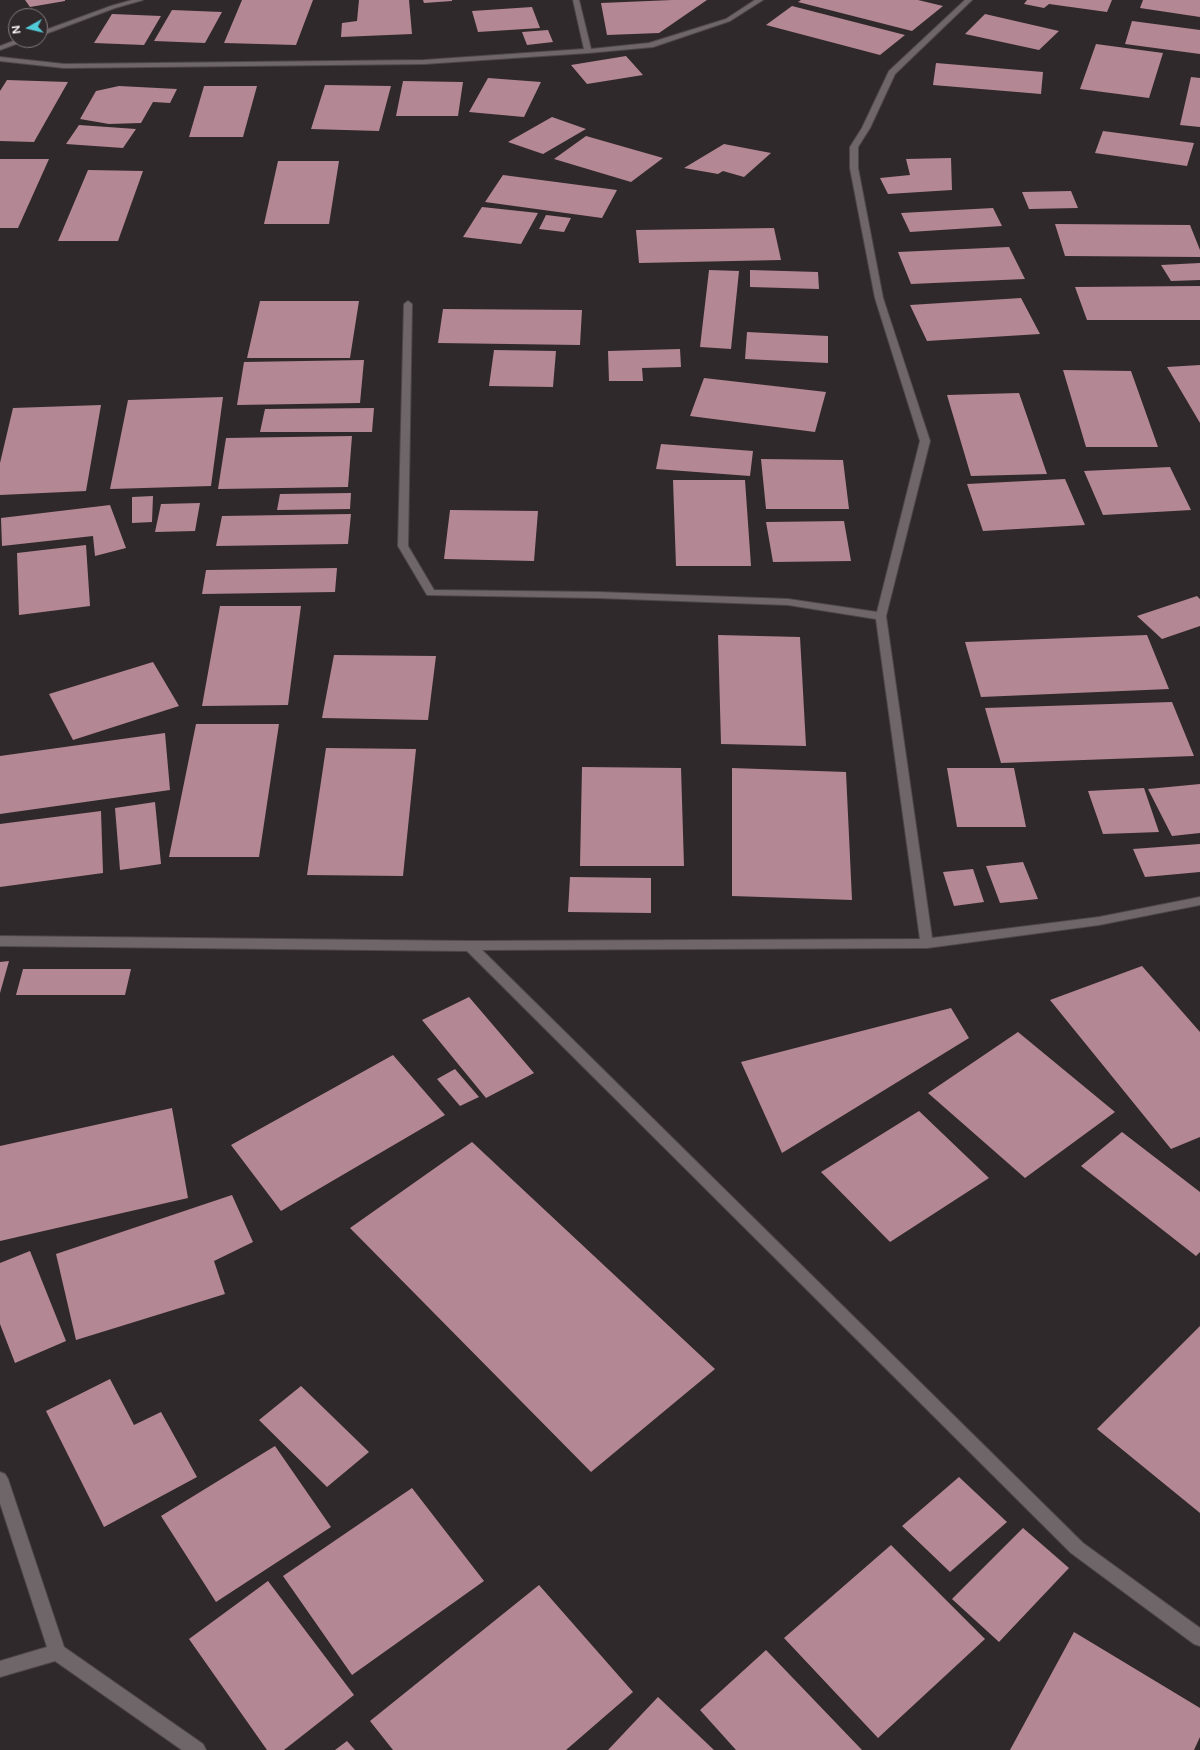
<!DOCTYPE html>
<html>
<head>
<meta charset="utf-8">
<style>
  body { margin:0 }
  #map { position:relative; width:1200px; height:1750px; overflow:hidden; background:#30292b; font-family:Figtree,sans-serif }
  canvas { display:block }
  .north { position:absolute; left:8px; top:8px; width:40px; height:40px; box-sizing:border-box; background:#30292b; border:1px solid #807a7c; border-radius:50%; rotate:262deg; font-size:11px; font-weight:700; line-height:16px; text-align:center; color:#f8f3f5 }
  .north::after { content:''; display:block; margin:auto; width:14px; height:18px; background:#52cbd9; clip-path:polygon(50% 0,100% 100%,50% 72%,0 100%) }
</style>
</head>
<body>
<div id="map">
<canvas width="1200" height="1750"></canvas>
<div class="north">N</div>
</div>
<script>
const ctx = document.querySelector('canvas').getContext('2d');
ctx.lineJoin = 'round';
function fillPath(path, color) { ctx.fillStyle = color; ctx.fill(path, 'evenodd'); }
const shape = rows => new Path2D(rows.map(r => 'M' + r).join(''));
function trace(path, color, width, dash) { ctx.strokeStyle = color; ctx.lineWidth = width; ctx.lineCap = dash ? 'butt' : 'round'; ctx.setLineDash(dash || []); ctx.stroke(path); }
const building = shape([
  [25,0,65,0,65,1,30,7],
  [242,0,313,0,296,45,224,43],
  [359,0,409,0,412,34,341,37,342,23,357,21],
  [423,0,452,0,452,1,424,3],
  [672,0,707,0,659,33,607,35,601,3],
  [801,0,918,0,943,6,912,31,798,2],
  [1027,0,1112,0,1107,12,1049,4,1044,8,1024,4],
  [1143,0,1200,0,1200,17,1140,8],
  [792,6,905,35,880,55,766,25],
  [532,7,540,28,478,32,472,11],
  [172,10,222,12,205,43,154,41],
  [112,14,161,16,144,45,94,43],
  [985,14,1059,31,1039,50,965,34],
  [1132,21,1200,30,1200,54,1125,44],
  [548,30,553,42,527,45,522,32],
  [1096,44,1163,53,1149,98,1080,89],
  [626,56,643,75,587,84,571,65],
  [936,63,1043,72,1041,94,933,85],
  [1191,77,1200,78,1200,127,1180,125],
  [488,78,541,82,524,117,469,112],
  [7,80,68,82,34,142,0,141,0,91],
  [403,81,463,82,458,116,396,116],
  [325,85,391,86,379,131,311,129],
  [119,86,177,89,170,103,153,102,141,123,109,124,80,119,96,91],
  [204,86,257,86,243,137,189,137],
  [552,117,586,129,543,154,508,142],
  [79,125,136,129,123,148,66,144],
  [1103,131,1194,143,1187,166,1095,153],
  [586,136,663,158,631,182,554,159],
  [724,144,771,153,744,177,723,171,718,174,684,168],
  [951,158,952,190,888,194,880,178,910,175,906,159],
  [0,159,49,159,18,228,0,228],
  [278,161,339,161,329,224,264,224],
  [88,170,143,171,118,241,58,241],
  [503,175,617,190,602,218,485,202],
  [1071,191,1078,208,1029,209,1022,192],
  [482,207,538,213,521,244,463,237],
  [993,208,1002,226,910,232,901,213],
  [546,215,571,218,564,232,539,229],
  [1055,224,1190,225,1200,250,1200,257,1065,256],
  [774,228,781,260,639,263,636,230],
  [1009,247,1025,279,911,284,898,252],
  [1200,263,1200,280,1171,281,1161,265],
  [709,270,739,271,731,349,700,347],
  [750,270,818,272,819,289,750,287],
  [1200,286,1200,320,1087,320,1075,287],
  [1021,298,1040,334,927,341,910,305],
  [260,301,359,301,350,358,247,358],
  [443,309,582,310,580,345,438,343],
  [747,332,828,336,828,363,745,359],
  [680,349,681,367,642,368,643,381,609,381,608,351],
  [494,350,556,351,553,387,489,386],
  [364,360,360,403,237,405,244,362],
  [1200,365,1200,423,1167,367],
  [1063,370,1131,371,1158,447,1086,447],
  [704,378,826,392,815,432,690,416],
  [1019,393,1047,474,971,476,947,395],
  [223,397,211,486,110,489,128,400],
  [101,405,86,491,0,495,0,463,13,408],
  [374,408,372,432,260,432,265,409],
  [352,436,348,487,218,489,226,438],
  [661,444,753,451,750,476,656,469],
  [761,459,843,460,849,509,766,509],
  [1170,467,1191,510,1103,515,1084,471],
  [1065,479,1085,525,983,531,967,484],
  [673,480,745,480,751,566,676,566],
  [351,493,350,509,277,510,280,494],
  [153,496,152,522,132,523,132,497],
  [200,503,195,531,155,532,161,504],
  [110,505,126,548,95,556,93,536,2,546,1,518],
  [450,510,538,511,534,561,444,559],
  [351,514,348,544,216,546,222,516],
  [844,521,851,561,773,562,766,522],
  [86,545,90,606,19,615,17,553],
  [337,568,335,592,202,594,206,570],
  [1197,596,1200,599,1200,626,1162,639,1137,616],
  [220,606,301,606,288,705,202,706],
  [718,635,800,637,806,746,721,744],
  [1147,635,1169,689,981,697,965,642],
  [334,655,436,656,428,720,322,718],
  [153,662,179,706,73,740,49,694],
  [1172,702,1194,756,1001,763,985,708],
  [196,724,279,724,259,857,169,857],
  [165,733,170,790,0,814,0,756],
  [326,748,416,749,403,876,307,875],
  [582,767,681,768,684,866,580,866],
  [732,768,846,772,852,900,732,896],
  [947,768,1014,768,1026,827,957,827],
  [1200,784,1200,833,1172,836,1148,789],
  [1144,788,1159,832,1103,834,1088,791],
  [155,802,161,864,120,870,115,808],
  [101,811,103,873,0,887,0,824],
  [1200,844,1200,872,1145,877,1133,849],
  [1023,862,1038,899,1000,903,986,866],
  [973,869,984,902,954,906,943,872],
  [570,877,651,878,651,913,568,912],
  [9,961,0,993,0,962],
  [1142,966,1200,1032,1200,1137,1171,1149,1050,1000],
  [23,969,131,969,125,995,16,995],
  [469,997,534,1073,486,1098,422,1020],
  [951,1008,969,1038,782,1153,741,1062],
  [1018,1032,1115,1112,1025,1178,928,1093],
  [393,1055,445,1115,281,1211,231,1145],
  [455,1069,479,1097,460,1106,437,1079],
  [172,1108,188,1198,0,1241,0,1146],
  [919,1111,989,1178,890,1242,821,1172],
  [1122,1132,1200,1192,1200,1252,1196,1256,1081,1166],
  [472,1142,715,1369,591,1472,350,1228],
  [232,1195,253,1242,214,1261,225,1294,76,1340,56,1254],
  [30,1251,66,1341,15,1363,0,1324,0,1263],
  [1200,1326,1200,1513,1097,1429],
  [110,1379,134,1425,161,1412,197,1477,104,1527,46,1411],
  [301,1386,369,1452,327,1487,259,1420],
  [275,1446,331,1527,216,1602,161,1516],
  [959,1477,1007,1522,950,1572,902,1526],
  [412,1488,484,1581,352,1675,283,1576],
  [1023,1528,1069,1568,999,1642,952,1599],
  [891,1545,985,1639,878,1738,784,1638],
  [268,1581,354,1695,284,1750,267,1750,189,1639],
  [539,1585,633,1692,566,1750,393,1750,370,1721],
  [1074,1632,1200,1708,1200,1737,1194,1750,1010,1750],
  [766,1650,862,1750,736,1750,700,1710],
  [658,1697,714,1750,608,1750],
  [347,1741,355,1750,335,1750]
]);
const minor = shape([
  [132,0,143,0,115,8,40,36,40,32,111,6,132,0],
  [573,0,579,0,591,49,649,43,726,19,755,0,763,0,730,21,653,47,588,53,424,64,64,68,0,61,0,57,64,64,424,60,584,49,573,0],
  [965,0,972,0,895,74,870,128,858,147,858,168,883,298,930,441,886,616,932,938,1099,917,1200,897,1200,905,1099,925,927,948,482,950,1083,1543,1200,1628,1200,1646,1194,1644,1071,1553,467,951,0,946,0,936,470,941,920,939,876,619,788,605,598,598,427,595,398,546,404,304,408,301,412,304,408,546,434,590,598,592,788,599,877,612,920,441,875,298,850,168,850,147,862,128,889,71,965,0],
  [16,40,27,40,0,50,0,46,16,40],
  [0,1472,5,1474,8,1479,64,1647,203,1744,206,1750,182,1750,55,1661,0,1677,0,1661,47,1647,0,1503,0,1472]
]);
fillPath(building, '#b48794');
trace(minor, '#4e4749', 2);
fillPath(minor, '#6e6668');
</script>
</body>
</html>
